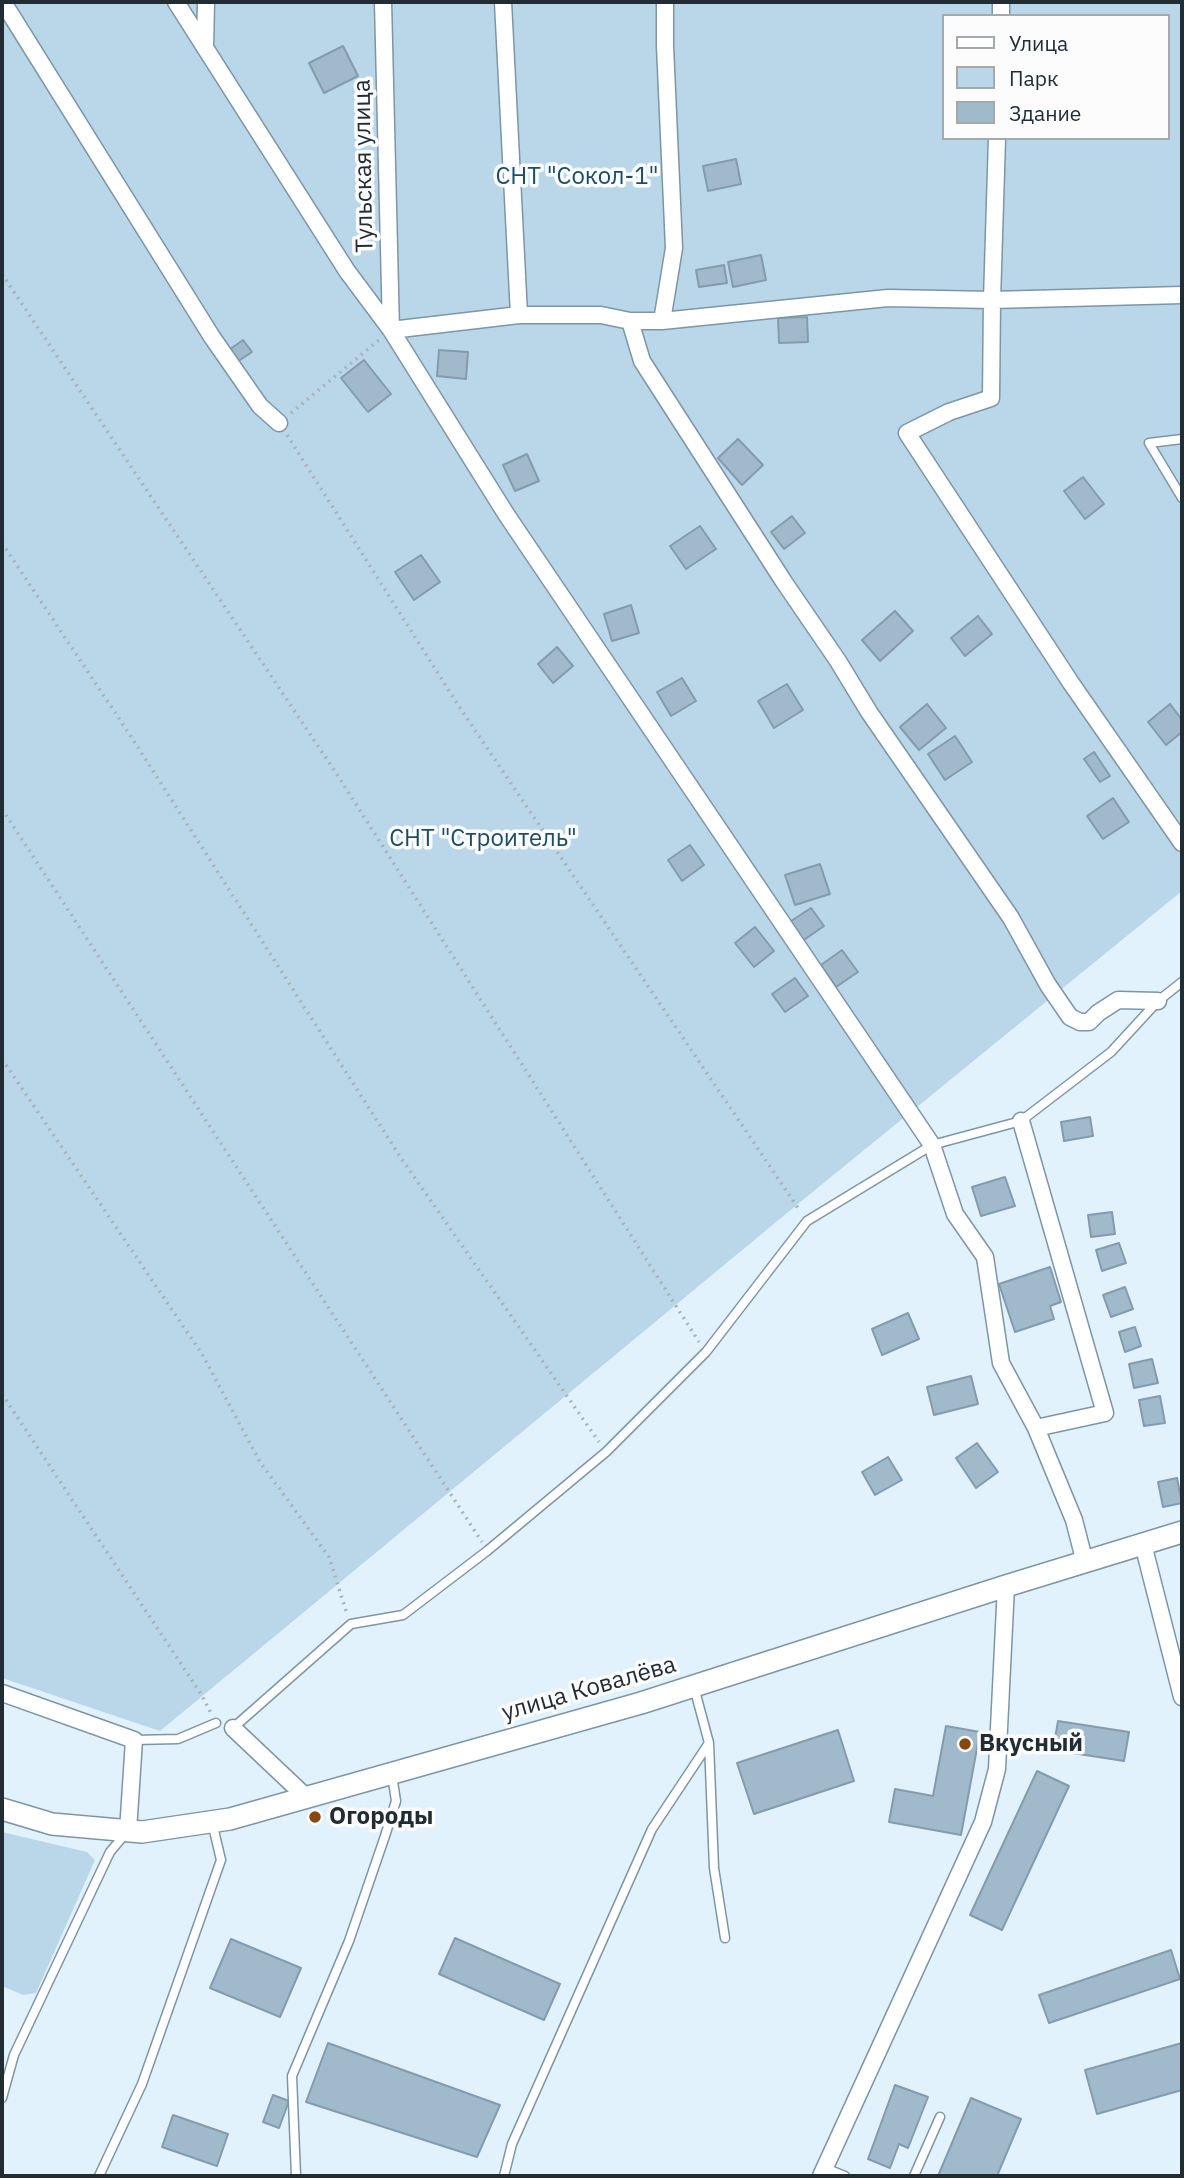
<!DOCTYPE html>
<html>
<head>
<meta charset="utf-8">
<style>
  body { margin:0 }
  #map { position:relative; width:1184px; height:2178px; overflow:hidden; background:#e2f2fc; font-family:"IBM Plex Sans",sans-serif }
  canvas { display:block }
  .frame { position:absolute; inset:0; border:4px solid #222d33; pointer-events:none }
  .legend { position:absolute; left:942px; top:14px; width:228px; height:126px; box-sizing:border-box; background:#fcfcfc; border:2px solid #a5a9ac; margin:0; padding:9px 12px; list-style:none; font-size:21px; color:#222d33 }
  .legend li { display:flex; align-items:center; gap:14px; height:35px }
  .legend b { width:35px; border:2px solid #a5a9ac }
</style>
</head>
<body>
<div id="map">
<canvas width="1184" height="2178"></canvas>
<div class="frame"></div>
<ul class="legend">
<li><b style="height:9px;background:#fff"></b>Улица</li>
<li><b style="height:19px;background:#bad6e9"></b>Парк</li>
<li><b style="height:19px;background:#a0bacb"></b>Здание</li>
</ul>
</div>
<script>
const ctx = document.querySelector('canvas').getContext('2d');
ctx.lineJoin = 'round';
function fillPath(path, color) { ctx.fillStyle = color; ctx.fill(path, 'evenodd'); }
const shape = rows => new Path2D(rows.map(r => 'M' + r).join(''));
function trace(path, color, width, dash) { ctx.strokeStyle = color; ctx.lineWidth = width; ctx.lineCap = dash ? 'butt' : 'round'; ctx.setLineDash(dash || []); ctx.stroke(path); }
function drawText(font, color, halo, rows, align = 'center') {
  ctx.font = font + ' "IBM Plex Sans",sans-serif'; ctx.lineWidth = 7; ctx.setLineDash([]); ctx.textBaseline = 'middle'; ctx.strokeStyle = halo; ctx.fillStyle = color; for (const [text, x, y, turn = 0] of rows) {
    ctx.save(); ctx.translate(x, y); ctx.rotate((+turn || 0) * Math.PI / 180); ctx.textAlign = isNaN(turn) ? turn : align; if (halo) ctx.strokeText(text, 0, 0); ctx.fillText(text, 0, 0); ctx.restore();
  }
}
const green = shape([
  [2,2,1182,2,1182,891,804,1199,160,1731,2,1678],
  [944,16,1168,16,1168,138,944,138],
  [2,1832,87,1852,95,1860,36,1993,23,1995,2,1986]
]);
const building = shape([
  [343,46,358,76,324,93,309,63,343,46],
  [736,159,741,184,708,191,703,166,736,159],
  [761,255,766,280,733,287,728,262,761,255],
  [724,265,727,283,699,287,696,270,724,265],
  [807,317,808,342,779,343,778,318,807,317],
  [243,340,252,352,234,364,226,352,243,340],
  [439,350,468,352,466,379,437,376,439,350],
  [364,360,391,394,368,412,341,378,364,360],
  [738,439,763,465,742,485,718,458,738,439],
  [527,454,539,481,515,491,503,465,527,454],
  [1083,477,1104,504,1085,519,1064,491,1083,477],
  [792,516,805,533,784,549,771,532,792,516],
  [700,526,716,549,686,569,670,546,700,526],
  [421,555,440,582,414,600,395,572,421,555],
  [631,605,639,633,612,641,604,614,631,605],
  [895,611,913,631,880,661,862,640,895,611],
  [978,616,992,634,965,656,951,638,978,616],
  [557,647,573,666,553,683,538,664,557,647],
  [682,678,696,701,671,716,657,692,682,678],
  [787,684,803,710,774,728,758,701,787,684],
  [927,704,946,728,919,750,900,727,927,704],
  [1170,704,1182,720,1182,732,1166,745,1148,722,1170,704],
  [955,736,972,762,945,780,928,754,955,736],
  [1094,752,1110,776,1100,782,1084,759,1094,752],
  [1113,798,1129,822,1103,839,1087,816,1113,798],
  [690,845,704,865,682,881,668,860,690,845],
  [820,864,830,894,795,905,785,875,820,864],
  [811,908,824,926,801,942,788,923,811,908],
  [755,927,774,951,754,967,735,943,755,927],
  [842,950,858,972,836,987,821,965,842,950],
  [795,978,808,996,785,1012,772,994,795,978],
  [1090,1117,1093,1136,1064,1141,1061,1122,1090,1117],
  [1005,1177,1015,1206,981,1216,972,1187,1005,1177],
  [1112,1212,1115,1234,1091,1237,1088,1215,1112,1212],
  [1119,1243,1126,1263,1102,1271,1096,1250,1119,1243],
  [1050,1267,1061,1302,1050,1306,1054,1319,1015,1332,999,1284,1050,1267],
  [1125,1287,1133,1309,1111,1317,1103,1295,1125,1287],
  [908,1313,919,1339,882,1355,872,1329,908,1313],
  [1135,1327,1141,1346,1125,1352,1119,1332,1135,1327],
  [1152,1359,1158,1383,1134,1388,1129,1364,1152,1359],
  [971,1376,978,1404,934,1415,927,1387,971,1376],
  [1160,1396,1165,1423,1144,1426,1139,1400,1160,1396],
  [977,1443,998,1472,976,1488,956,1458,977,1443],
  [888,1457,902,1480,875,1495,862,1472,888,1457],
  [1177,1478,1182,1503,1163,1507,1158,1482,1177,1478],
  [1058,1721,1129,1732,1124,1761,1053,1750,1058,1721],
  [946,1726,980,1732,961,1835,889,1822,895,1789,933,1796,946,1726],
  [838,1730,854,1781,754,1814,737,1763,838,1730],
  [1037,1771,1069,1786,1002,1930,970,1915,1037,1771],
  [455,1938,560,1984,544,2020,439,1974,455,1938],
  [231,1939,301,1968,280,2017,210,1988,231,1939],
  [1171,1950,1180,1979,1049,2023,1039,1995,1171,1950],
  [328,2043,500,2105,477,2157,306,2102,328,2043],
  [1182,2043,1182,2090,1097,2114,1085,2070,1182,2043],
  [895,2085,928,2097,908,2148,899,2144,890,2168,868,2159,895,2085],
  [273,2095,289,2101,279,2128,263,2122,273,2095],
  [971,2098,1021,2119,997,2176,938,2176,971,2098],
  [173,2115,228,2134,217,2166,162,2147,173,2115]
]);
const path = shape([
  [2,274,336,773,699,1342],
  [291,413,379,340],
  [287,435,458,705,800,1211],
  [2,543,130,735,401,1158,599,1442],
  [2,809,482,1542],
  [2,1059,202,1354,260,1462,329,1557,347,1614],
  [2,1394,201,1694,212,1715]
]);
const lane = shape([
  [1182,439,1149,443,1182,498],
  [233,1728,351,1624,403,1615,487,1551,606,1452,706,1352,807,1221,932,1145,1021,1121,1111,1052,1158,1001,1182,982],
  [134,1740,178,1739,216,1723],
  [709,1743,714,1868,725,1938],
  [2,2098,14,2055,110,1852,126,1833],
  [825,2168,845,2176],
  [99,2176,142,2084,221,1860,212,1822],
  [296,2176,292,2076,349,1941,385,1836,396,1801,392,1775],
  [504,2176,512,2144,652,1829,709,1743,694,1687],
  [914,2176,940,2117]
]);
const street = shape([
  [3,2,212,337,260,406,279,423],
  [176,2,347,271,391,330],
  [383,2,391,330],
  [503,2,519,315],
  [665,2,665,46,674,248,662,321,888,298,992,300,997,138],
  [1001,16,1001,2],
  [205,48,206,2],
  [1182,295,992,300,991,398,949,412,907,433,1071,683,1182,843],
  [630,321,642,361,784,582,838,661,869,712,1011,918,1048,985,1070,1017,1080,1022,1089,1022,1098,1013,1118,1000,1158,1001],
  [662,321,630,321,601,315,519,315,391,330,506,514,932,1145,955,1214,985,1257,1001,1363,1036,1428],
  [1021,1121,1105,1413,1036,1428,1074,1520,1085,1563],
  [1143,1544,1182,1697],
  [2,1693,134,1740,128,1831],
  [233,1728,306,1797],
  [821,2176,983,1822,997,1769,1006,1586]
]);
const secondary = shape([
  [2,1809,52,1824,142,1832,230,1819,641,1703,1006,1586,1182,1532]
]);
const markers = [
  [965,1744,7,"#87480d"],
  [315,1817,7,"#87480d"]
];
const streetNames = [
  ["Тульская улица",364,166,-91],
  ["улица Ковалёва",589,1689,-16]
];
const parkNames = [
  ["СНТ \"Сокол-1\"",577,177],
  ["СНТ \"Строитель\"",483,839]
];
const poiNames = [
  ["Вкусный",979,1744],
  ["Огороды",329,1817]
];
fillPath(green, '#bad6e9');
fillPath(building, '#a0bacb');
trace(building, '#839cad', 2);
trace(lane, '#7d96a6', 11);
trace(street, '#7d96a6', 19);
trace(secondary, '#7d96a6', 24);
trace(path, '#a5b3bc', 3.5, [2, 5]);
trace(lane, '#fff', 8);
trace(street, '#fff', 16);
trace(secondary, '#fff', 21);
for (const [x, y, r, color] of markers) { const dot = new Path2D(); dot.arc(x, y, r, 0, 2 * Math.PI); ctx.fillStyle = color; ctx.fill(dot); trace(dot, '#fcfcfc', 2.5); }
drawText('24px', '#222d33', '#fcfcfc', streetNames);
drawText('24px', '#1a4d68', '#fcfcfc', parkNames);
drawText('bold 24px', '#222d33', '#fcfcfc', poiNames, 'left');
</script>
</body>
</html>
